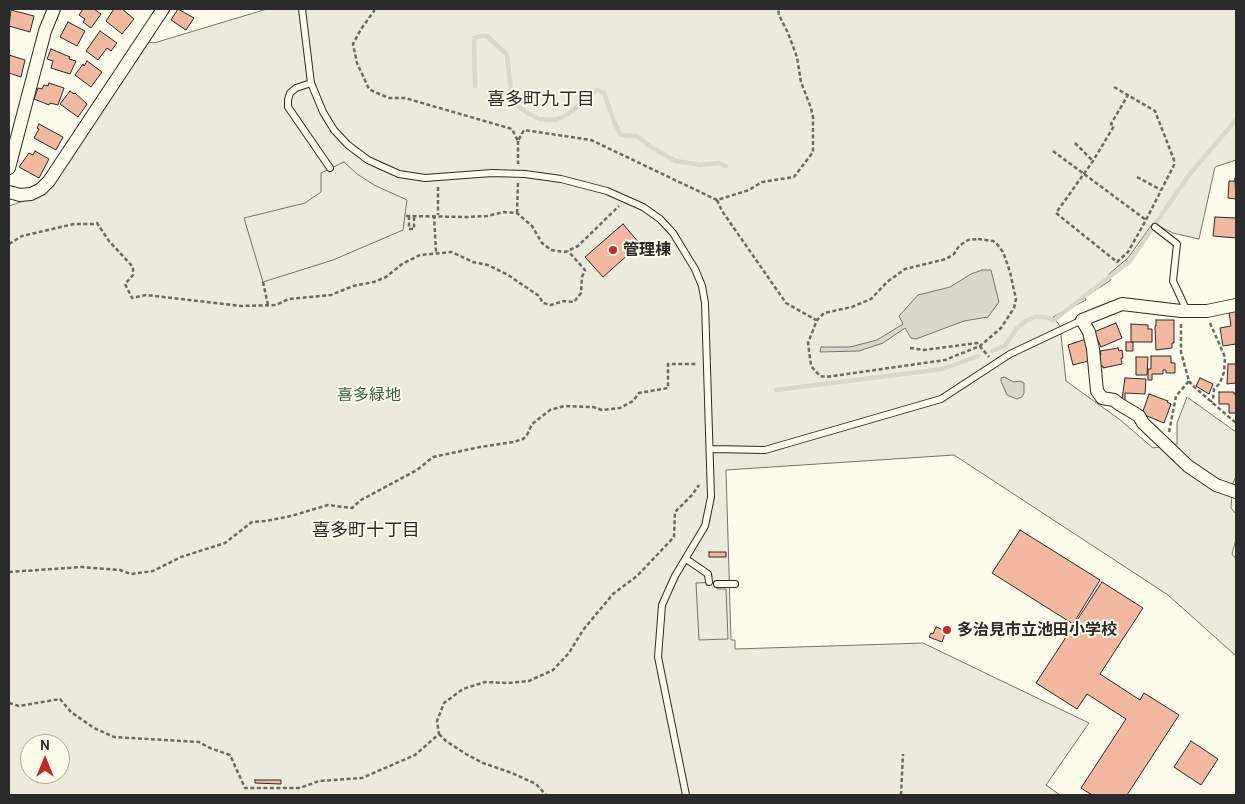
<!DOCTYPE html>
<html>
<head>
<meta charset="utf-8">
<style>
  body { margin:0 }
  #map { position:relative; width:1245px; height:804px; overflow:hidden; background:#fdfbea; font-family:Cabin,sans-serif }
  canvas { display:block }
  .frame { position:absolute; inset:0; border:10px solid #2b2b2b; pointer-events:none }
  .north { position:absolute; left:20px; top:734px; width:50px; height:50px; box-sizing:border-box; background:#fdfbea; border:1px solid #a9a89e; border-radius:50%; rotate:0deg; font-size:14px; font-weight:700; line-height:20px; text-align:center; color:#2b2b2b }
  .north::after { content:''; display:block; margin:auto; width:18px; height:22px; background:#c62828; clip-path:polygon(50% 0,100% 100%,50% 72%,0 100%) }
</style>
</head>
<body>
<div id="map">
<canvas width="1245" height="804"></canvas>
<div class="frame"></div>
<div class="north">N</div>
</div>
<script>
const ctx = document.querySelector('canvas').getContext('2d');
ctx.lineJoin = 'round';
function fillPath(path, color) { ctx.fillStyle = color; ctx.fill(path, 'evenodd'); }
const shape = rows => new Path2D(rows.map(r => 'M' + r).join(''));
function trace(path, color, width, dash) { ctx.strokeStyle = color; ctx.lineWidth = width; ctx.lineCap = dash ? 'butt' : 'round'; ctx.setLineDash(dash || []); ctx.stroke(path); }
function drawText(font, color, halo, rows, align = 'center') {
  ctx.font = font + ' Cabin,"Noto Sans JP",sans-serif'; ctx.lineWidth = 4; ctx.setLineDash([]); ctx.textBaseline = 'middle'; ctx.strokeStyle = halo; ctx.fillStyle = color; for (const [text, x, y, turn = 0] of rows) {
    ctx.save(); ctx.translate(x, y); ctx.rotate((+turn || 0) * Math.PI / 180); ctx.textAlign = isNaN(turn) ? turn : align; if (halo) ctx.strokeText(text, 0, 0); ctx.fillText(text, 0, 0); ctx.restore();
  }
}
const green = shape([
  [267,9,1236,9,1236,160,1215,167,1199,239,1173,233,1153,223,1128,258,1109,274,1111,280,1085,297,1086,300,1053,317,1060,326,1061,335,1066,381,1119,419,1153,448,1177,444,1177,423,1187,397,1236,432,1236,476,1233,483,1231,508,1236,514,1236,539,1232,554,1236,559,1236,656,1168,595,954,455,726,470,731,640,735,640,735,649,923,643,1089,723,1046,785,1060,795,9,795,9,206,41,195,149,42,154,43,267,9],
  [30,744,60,744,60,774,30,774,30,744]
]);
const parking = shape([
  [344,162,357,174,374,185,407,200,403,230,333,260,263,282,244,218,305,203,321,192,321,173,344,162],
  [717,582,717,589,726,589,728,639,699,640,696,583,717,582]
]);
const water = shape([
  [982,270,991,270,999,302,988,317,964,321,916,339,911,338,905,328,883,343,859,351,820,352,821,347,850,347,877,340,903,324,899,316,918,295,950,287,971,274,982,270],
  [1004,377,1014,382,1020,381,1024,383,1024,393,1022,397,1017,399,1007,395,1001,381,1001,378,1004,377]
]);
const stream = shape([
  [475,86,474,38,481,36,487,36,507,55,511,91,518,106,529,114,540,119,555,120,567,115,597,90,604,93,615,124,621,135,637,136,652,148,676,161,700,165,719,163,726,166],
  [992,351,1005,346,1017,328,1026,321,1035,317,1044,317,1054,320,1130,261,1189,175,1236,120],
  [776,390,943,369,978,356]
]);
const building = shape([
  [83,9,94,9,101,14,91,28,83,22,85,19,79,15,83,9],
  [114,9,122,9,134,19,122,34,106,21,114,9],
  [178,9,194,18,186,30,171,20,178,9],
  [11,10,34,16,30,32,9,26,11,10],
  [68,22,85,31,77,46,60,37,68,22],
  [100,31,117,43,111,51,107,48,98,60,86,51,100,31],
  [51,49,70,57,69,59,76,61,70,74,51,68,53,61,47,59,51,49],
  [9,55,25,60,21,77,9,73,9,55],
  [87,61,102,72,91,87,75,75,83,64,84,66,87,61],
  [49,83,64,88,58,105,50,103,49,105,34,99,38,88,42,89,44,85,48,86,49,83],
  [70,91,74,94,75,93,87,104,78,117,60,104,70,91],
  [39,124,63,137,56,150,34,138,39,129,37,128,39,124],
  [35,151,49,159,39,178,19,167,29,153,33,155,35,151],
  [1235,178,1236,199,1228,198,1229,181,1235,181,1235,178],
  [1215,217,1236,218,1236,238,1213,236,1215,217],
  [623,224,640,244,603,277,585,257,623,224],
  [1236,311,1236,344,1223,346,1220,328,1231,326,1229,312,1236,311],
  [1156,320,1174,320,1174,343,1172,343,1172,348,1156,350,1155,326,1156,326,1156,320],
  [1116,323,1122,338,1101,347,1094,332,1116,323],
  [1131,324,1148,325,1148,329,1152,329,1152,342,1131,342,1131,324],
  [1086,339,1092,360,1073,365,1068,345,1086,339],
  [1126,342,1133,342,1133,351,1126,351,1126,342],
  [1118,348,1119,351,1122,350,1123,358,1121,358,1122,364,1103,368,1103,366,1099,366,1097,356,1101,355,1100,351,1118,348],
  [1151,356,1171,356,1171,363,1175,363,1175,373,1166,373,1166,370,1163,370,1163,374,1152,374,1152,380,1148,380,1148,369,1151,369,1151,356],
  [1136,357,1148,357,1147,375,1136,375,1136,357],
  [1228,364,1236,364,1236,383,1227,384,1228,364],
  [1125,378,1146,379,1145,394,1125,393,1125,400,1122,400,1125,378],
  [1200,378,1213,384,1209,394,1196,386,1200,378],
  [1219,392,1234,392,1234,394,1236,394,1236,413,1229,413,1229,404,1219,404,1219,392],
  [1149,394,1168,401,1167,402,1171,404,1164,423,1142,414,1149,394],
  [1020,530,1100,580,1073,624,992,573,1020,530],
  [709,552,726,552,726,557,709,557,709,552],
  [1102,582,1143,608,1100,674,1140,700,1144,693,1179,715,1127,795,1092,795,1081,788,1126,719,1087,694,1077,709,1036,683,1102,582],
  [936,627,946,631,942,642,929,637,931,633,933,634,936,627],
  [1191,741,1218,759,1201,785,1174,767,1191,741],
  [255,780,281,780,281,784,255,783,255,780]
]);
const path = shape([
  [374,9,374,11,361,29,353,44,357,63,369,89,377,93,389,98,405,98,512,129,518,141,524,130,591,140,717,200,749,190,762,182,794,177,813,152,813,117,811,108,801,82,797,57,788,33,779,15,778,9],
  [1114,87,1155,111,1174,160,1174,165,1146,220,1128,252,1117,262,1056,213,1093,161,1114,126,1111,124,1128,95],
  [518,141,518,164],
  [1075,143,1093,161],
  [1053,151,1146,220],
  [1137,177,1161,190],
  [438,187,438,215],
  [717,200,722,211,786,303,816,320],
  [517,213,518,183],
  [434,215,436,252],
  [406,216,467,217,487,216,504,212,517,213,532,226,542,243,551,250,565,252,578,246,619,206],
  [409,216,409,229,414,229,414,216],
  [978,239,993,241,997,244,1003,252,1010,272,1016,299,1014,308,1001,328,980,346,945,360,826,377,820,376,811,366,808,343,817,320,824,313,852,307,871,299,887,282,905,269,946,259,954,254,959,246,968,240,978,239],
  [9,244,22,236,74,224,93,224,97,223,109,241,133,267,133,275,125,284,132,298,146,295,241,306,276,305,289,299,331,295,353,286,374,282,386,277,402,264,420,255,452,252,473,262,488,265,508,275,539,296,543,303,551,305,564,301,574,302,581,293,582,277,585,270,568,251],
  [263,282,268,305],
  [1210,323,1225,357,1224,372,1220,383,1214,389,1213,400,1211,402],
  [910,348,924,350,977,343,989,357],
  [1189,381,1193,386,1236,423],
  [1169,432,1176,396,1189,381,1181,352,1181,324],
  [9,572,82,567,120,570,131,574,153,571,181,557,225,543,252,522,265,521,291,516,328,505,352,508,361,500,417,470,433,457,480,447,513,442,523,439,527,435,532,424,550,410,564,406,593,407,602,410,620,408,633,401,639,393,668,388,668,364,697,364],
  [9,703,19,706,60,699,71,712,94,728,114,737,199,742,210,748,230,755,245,788,300,788,319,781,362,778,415,755,439,734,437,721,444,703,463,689,485,682,508,683,529,681,553,670,569,653,583,630,613,594,637,576,674,537,675,512,692,495,699,485],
  [439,734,446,741,466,754,483,763,512,773,536,784,546,795],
  [901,795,903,754]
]);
const service = shape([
  [302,9,311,83,323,112,334,130,348,145,368,160,399,174,425,178,492,173,525,174,561,179,607,191,643,207,660,219,673,233,695,269,702,286,705,303,711,497,705,526,675,576,662,605,658,657,686,795],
  [311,83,296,88,290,93,288,100,288,107,330,168],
  [1155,227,1177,244,1173,281,1187,311],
  [711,449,765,450,941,399,1010,354,1082,320],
  [686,559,708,574,709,582],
  [717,584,735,584]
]);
const minor = shape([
  [9,168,45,31,54,9],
  [9,192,20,195,31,194,41,189,49,181,163,9],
  [1236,305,1207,311,1181,311,1122,304,1082,320,1089,332,1093,349,1097,391,1102,398,1114,400,1119,404,1139,416,1143,423,1188,466,1216,485,1236,492]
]);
const markers = [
  [613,250,5,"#c62828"],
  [947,630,5,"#c62828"]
];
const poiNames = [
  ["管理棟",623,250],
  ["多治見市立池田小学校",957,630]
];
const parkNames = [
  ["喜多緑地",369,395]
];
const neighbourhoodNames = [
  ["喜多町九丁目",541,100],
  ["喜多町十丁目",366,531]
];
fillPath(green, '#ecebdb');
trace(green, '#74746e', 1);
fillPath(parking, '#eceadb');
trace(parking, '#74746e', 1);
fillPath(water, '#d8d7c9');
trace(water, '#74746e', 1);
trace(stream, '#d8d7c9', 4.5);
fillPath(building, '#f2b8a0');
trace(building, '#2b2b2b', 1);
trace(service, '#2b2b2b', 8);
trace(minor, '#2b2b2b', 14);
trace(path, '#6a6964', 2.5, [4, 2.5]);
trace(service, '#fdfbea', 6);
trace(minor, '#fdfbea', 12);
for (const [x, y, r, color] of markers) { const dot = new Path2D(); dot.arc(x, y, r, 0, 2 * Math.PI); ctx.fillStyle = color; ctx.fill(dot); trace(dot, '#fdfbea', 2); }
drawText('bold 16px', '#2b2b2b', '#fdfbea', poiNames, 'left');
drawText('16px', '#34623c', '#fdfbea', parkNames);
drawText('18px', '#2b2b2b', '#fdfbea', neighbourhoodNames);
</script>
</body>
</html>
